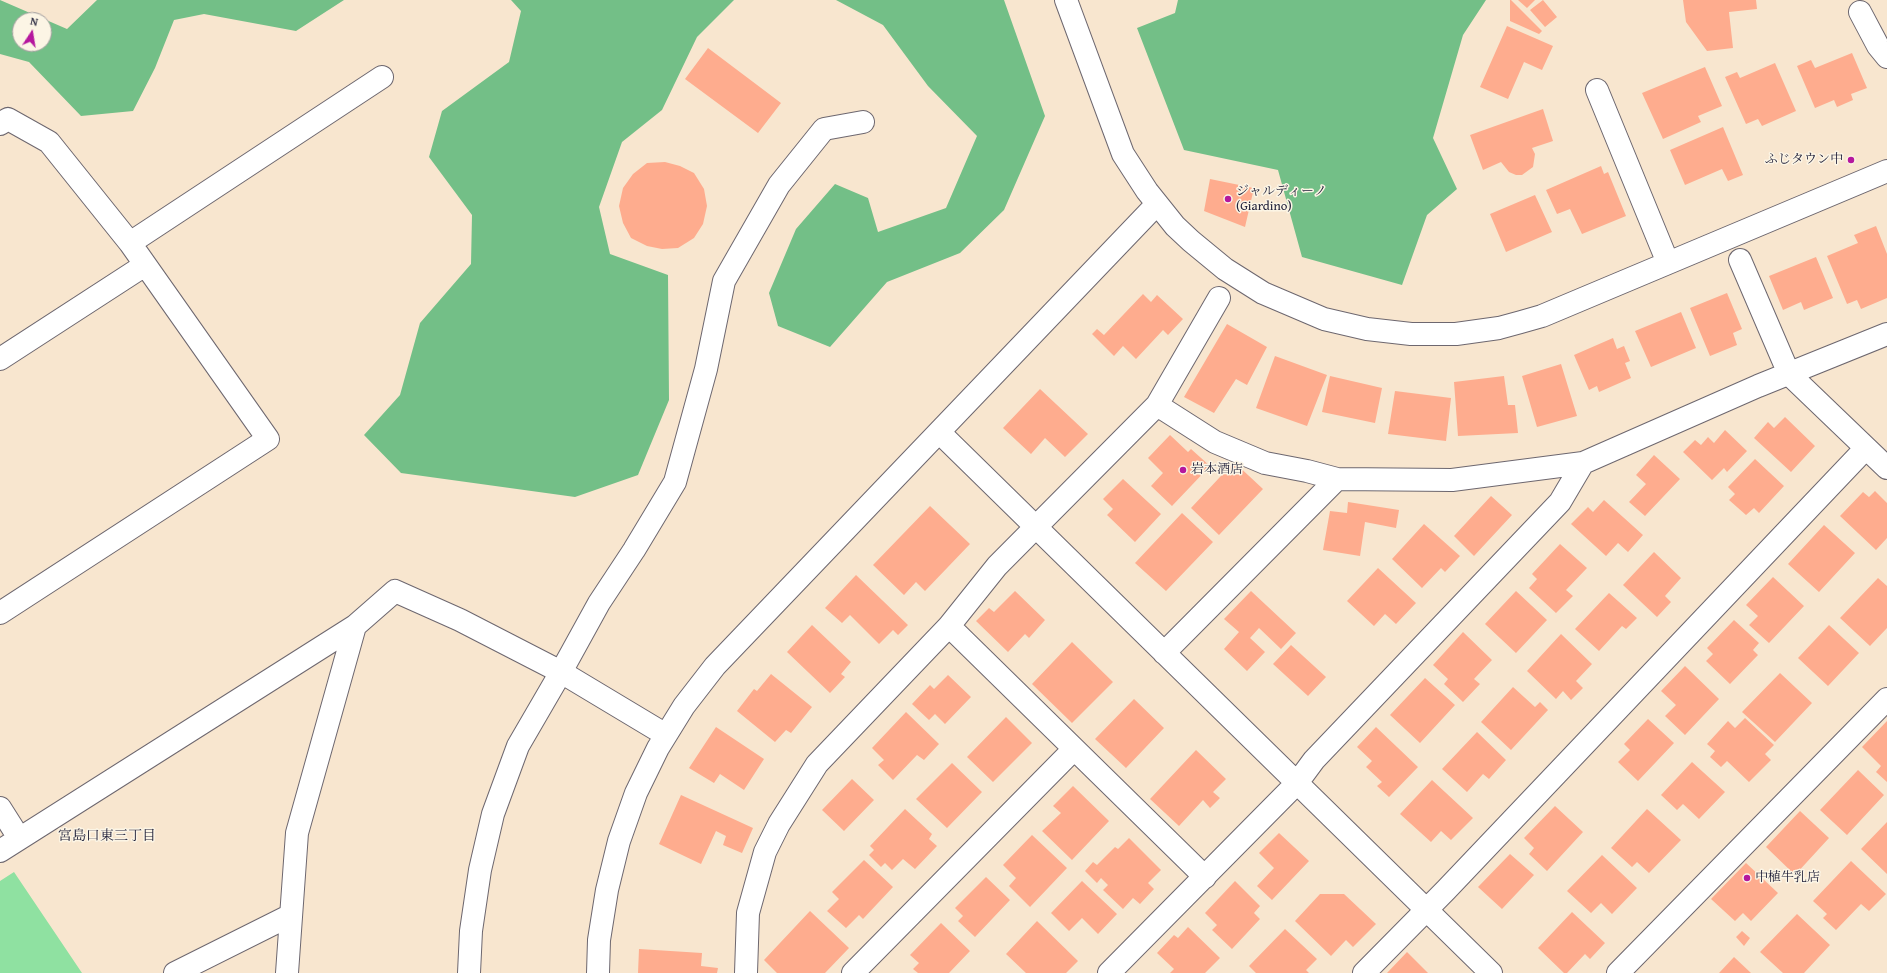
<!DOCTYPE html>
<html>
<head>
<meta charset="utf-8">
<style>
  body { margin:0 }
  #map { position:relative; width:1887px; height:973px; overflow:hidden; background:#f8e6cf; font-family:"Gentium Book Plus",serif }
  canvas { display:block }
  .north { position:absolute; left:12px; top:12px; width:40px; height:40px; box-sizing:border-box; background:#fcf5e5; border:1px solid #a5a1a1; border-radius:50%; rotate:12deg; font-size:11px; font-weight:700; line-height:16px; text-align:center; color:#22223b }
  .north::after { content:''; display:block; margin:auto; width:14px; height:18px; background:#b5179e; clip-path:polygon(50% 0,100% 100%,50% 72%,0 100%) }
</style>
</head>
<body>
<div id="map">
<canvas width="1887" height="973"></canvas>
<div class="north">N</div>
</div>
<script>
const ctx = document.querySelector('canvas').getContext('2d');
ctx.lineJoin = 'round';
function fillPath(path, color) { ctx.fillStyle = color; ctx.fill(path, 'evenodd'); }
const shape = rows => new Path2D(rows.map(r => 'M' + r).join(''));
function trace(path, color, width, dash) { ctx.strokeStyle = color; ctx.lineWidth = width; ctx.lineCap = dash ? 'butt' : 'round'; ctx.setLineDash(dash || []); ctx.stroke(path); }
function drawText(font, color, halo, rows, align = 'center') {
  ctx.font = font + ' "Gentium Book Plus","Noto Serif JP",serif'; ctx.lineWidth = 3; ctx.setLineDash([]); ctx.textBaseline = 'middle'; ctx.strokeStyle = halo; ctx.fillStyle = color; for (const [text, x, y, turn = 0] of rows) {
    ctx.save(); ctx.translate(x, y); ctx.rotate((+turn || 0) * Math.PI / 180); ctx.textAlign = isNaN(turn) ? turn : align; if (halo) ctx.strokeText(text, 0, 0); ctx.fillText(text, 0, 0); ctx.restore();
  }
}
const green = shape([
  [14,872,49,924,82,973,0,973,0,881]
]);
const forest = shape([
  [0,0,67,29,97,0,344,0,296,31,204,14,174,20,155,68,133,111,81,116,29,62,0,54],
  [20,20,44,20,44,44,20,44],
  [511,0,734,0,697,37,662,110,622,142,599,207,610,254,668,275,669,400,638,475,575,497,401,473,364,435,400,395,420,323,471,264,472,215,429,157,442,111,509,62,521,11],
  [836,0,1004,0,1045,116,1004,210,960,253,887,282,830,347,778,326,769,293,796,229,835,184,868,198,878,232,946,208,977,136,928,86,883,25],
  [1178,0,1486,0,1463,35,1433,138,1457,189,1427,215,1402,285,1302,257,1278,170,1184,150,1137,28,1175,13]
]);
const building = shape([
  [1510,0,1511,0,1542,31,1539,34,1510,21],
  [1518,0,1535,0,1527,8],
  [1543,0,1557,17,1545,27,1530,10],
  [1683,0,1756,0,1757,9,1729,12,1733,48,1707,51,1686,22],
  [1507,26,1553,46,1542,70,1524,62,1508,99,1480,87],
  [708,48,781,103,758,133,685,79],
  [1852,53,1867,88,1851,94,1853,100,1837,107,1834,100,1815,108,1797,66,1811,60,1815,68],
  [1775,63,1796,111,1762,126,1758,119,1746,124,1725,77,1737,72,1740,78],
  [1705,67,1722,106,1698,116,1701,122,1663,139,1642,93],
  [1543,109,1553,141,1532,148,1535,154,1533,167,1522,175,1516,175,1509,172,1501,162,1483,170,1470,135],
  [1723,127,1743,175,1728,181,1722,169,1685,185,1670,150],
  [665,162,680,166,694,173,704,189,707,206,703,224,694,238,678,248,662,249,647,246,631,238,623,223,619,206,623,188,633,174,647,163],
  [1601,166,1604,174,1608,172,1626,216,1582,234,1570,209,1557,214,1546,190],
  [1210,179,1254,188,1245,227,1204,211],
  [1535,195,1552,232,1506,252,1490,214],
  [1876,226,1887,254,1887,298,1861,309,1857,300,1847,304,1827,256,1858,243,1854,235],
  [1816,257,1833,298,1804,310,1801,302,1783,310,1769,276],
  [1727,293,1742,329,1733,333,1737,345,1710,356,1690,308],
  [1143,294,1151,302,1157,295,1183,319,1168,335,1163,330,1136,359,1123,346,1114,356,1092,334,1097,329,1104,335],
  [1681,312,1696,348,1651,367,1635,331],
  [1227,324,1267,347,1247,385,1236,379,1214,413,1184,397],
  [1613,338,1617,349,1624,346,1630,361,1625,363,1631,378,1599,392,1597,386,1589,390,1574,355],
  [1275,356,1327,375,1307,426,1256,408],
  [1561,364,1577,416,1537,427,1522,376],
  [1330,376,1382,388,1375,423,1322,412],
  [1504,376,1508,405,1515,405,1518,433,1458,436,1454,382],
  [1040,389,1088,434,1065,457,1045,438,1031,454,1003,428],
  [1395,391,1451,398,1446,441,1388,434],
  [1785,417,1815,446,1791,472,1754,438,1768,422,1774,428],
  [1725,430,1747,451,1727,472,1724,468,1712,480,1683,452,1695,440,1701,445,1708,437,1714,443],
  [1170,435,1188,452,1191,449,1210,466,1172,506,1151,486,1163,473,1148,458],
  [1654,455,1680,479,1645,516,1629,502,1646,484,1636,475],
  [1755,459,1784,486,1759,513,1754,508,1746,515,1729,500,1735,494,1728,487],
  [1234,462,1263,489,1219,535,1191,508],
  [1123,479,1161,514,1135,542,1107,515,1113,509,1103,499],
  [1875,491,1887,503,1887,538,1876,550,1840,516,1863,492,1869,497],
  [1491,496,1512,515,1474,556,1454,536],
  [1604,500,1643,535,1628,552,1618,543,1606,556,1571,524,1588,507,1593,512],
  [1348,502,1399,510,1396,528,1365,522,1360,556,1323,550,1330,511,1347,513],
  [930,506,970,544,925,591,916,582,904,595,873,565],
  [1182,513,1213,542,1166,591,1135,563],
  [1424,524,1460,556,1445,572,1441,568,1422,588,1392,559],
  [1824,525,1855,553,1819,592,1788,564],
  [1560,544,1587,568,1566,590,1573,596,1556,613,1529,588,1537,579,1532,574],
  [1654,552,1681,578,1665,596,1671,602,1657,617,1623,585],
  [1378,568,1416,603,1396,624,1385,614,1374,626,1347,601],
  [856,575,908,625,898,635,893,630,879,644,850,615,842,623,825,608],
  [1773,577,1804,606,1769,643,1749,625,1758,616,1746,605],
  [1878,578,1887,586,1887,628,1870,646,1840,618],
  [1015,591,1045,620,1029,638,1025,634,1008,652,976,621,989,608,994,612],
  [1251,591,1296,633,1281,649,1259,628,1250,638,1265,652,1247,671,1224,649,1239,632,1224,619],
  [1516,591,1547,620,1516,653,1485,624],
  [1609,593,1637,618,1626,629,1622,626,1599,651,1575,629],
  [1734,620,1759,643,1753,650,1758,655,1730,684,1706,661,1713,654,1707,648],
  [812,625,851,662,841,674,845,677,830,693,787,652],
  [1829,625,1859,653,1828,686,1798,658],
  [1463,632,1492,660,1474,679,1480,684,1463,702,1444,684,1448,679,1433,665],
  [1561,634,1592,664,1576,681,1583,688,1571,700,1563,691,1556,699,1527,671],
  [1072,642,1113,682,1072,723,1032,684],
  [1291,645,1326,677,1308,696,1273,664],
  [1685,666,1719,699,1685,735,1665,716,1676,705,1661,691],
  [1780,673,1812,703,1775,742,1742,712],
  [771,674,812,707,791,733,786,730,775,742,737,711,754,689,757,691],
  [948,675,971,697,945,724,935,714,929,720,912,704,930,685,934,689],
  [1425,678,1455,705,1420,743,1390,715],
  [1513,687,1535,707,1540,702,1548,710,1511,750,1481,722],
  [1134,699,1164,728,1126,768,1095,739],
  [906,712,939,744,924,760,917,755,893,780,878,765,884,760,872,748],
  [1006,717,1032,743,993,782,967,757],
  [1745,718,1774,745,1765,754,1771,760,1749,782,1727,761,1721,767,1710,757,1715,751,1707,744,1728,721,1735,728],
  [1648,719,1674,743,1638,781,1618,762,1630,750,1624,744],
  [1887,721,1887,782,1876,772,1881,766,1862,747],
  [716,727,764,759,744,790,720,774,714,783,689,768],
  [1376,727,1418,767,1389,797,1377,786,1382,782,1366,767,1372,761,1357,747],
  [1477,732,1506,760,1489,779,1483,774,1467,792,1442,769],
  [1196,750,1226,779,1213,792,1220,798,1210,808,1203,800,1179,826,1150,799],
  [1692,762,1725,792,1699,819,1683,804,1677,810,1661,795],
  [952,763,982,792,947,828,916,799],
  [1858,770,1884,795,1847,835,1820,810],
  [852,779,874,800,844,831,822,810],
  [1432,780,1473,818,1451,840,1441,831,1431,842,1400,814],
  [1073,786,1109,821,1072,860,1042,831,1061,813,1053,806],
  [681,795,753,828,742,853,723,845,726,836,716,831,701,864,659,844],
  [1555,806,1583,832,1547,871,1529,854,1534,848,1524,838],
  [905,809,932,834,929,839,937,846,915,869,903,859,892,870,885,863,881,867,869,855,874,850,870,846],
  [1647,809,1681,840,1649,873,1637,862,1632,867,1611,848],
  [1800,811,1829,838,1795,875,1766,847],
  [1887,822,1887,874,1861,849],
  [1279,833,1309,861,1272,900,1257,886,1274,868,1259,853],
  [1032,835,1067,868,1030,907,1009,886,1016,878,1003,865],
  [1129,838,1161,870,1148,883,1154,889,1140,904,1133,898,1123,909,1103,890,1108,885,1101,878,1097,883,1085,871,1093,862,1097,865,1115,847,1118,849],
  [1510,854,1534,875,1502,909,1478,887],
  [1602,855,1637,888,1612,914,1601,903,1591,913,1567,891],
  [864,860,893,887,863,919,859,915,846,928,827,911,839,899,832,892],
  [1851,861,1886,894,1869,911,1861,904,1836,930,1823,918,1827,914,1813,901],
  [1746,863,1778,893,1751,921,1743,913,1735,921,1711,899],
  [986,877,1010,900,975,937,958,921,963,916,955,908],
  [1082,881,1117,914,1098,934,1082,918,1069,931,1051,913],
  [1235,881,1260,906,1254,913,1260,919,1232,949,1212,930,1217,925,1205,913],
  [1320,894,1344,894,1376,924,1353,947,1346,940,1331,956,1295,921],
  [810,911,849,948,825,973,777,973,764,960],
  [1572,912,1605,943,1590,959,1585,954,1567,973,1564,973,1538,948],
  [1797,914,1830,945,1804,973,1783,973,1760,952],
  [1037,921,1078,961,1066,973,1026,973,1006,954],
  [941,923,970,951,949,973,918,973,913,969,919,963,910,955],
  [1188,927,1220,958,1205,973,1170,973,1174,969,1157,953,1174,935,1178,938],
  [1285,929,1317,959,1306,970,1309,973,1256,973,1249,966],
  [1742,931,1750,938,1744,946,1736,937],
  [639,949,702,953,701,966,718,968,717,973,638,973],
  [1407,952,1428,973,1387,973],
  [1734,957,1751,973,1719,973]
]);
const minor = shape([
  [1066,0,1123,154,1147,191,1175,226,1191,241,1225,269,1263,293,1324,319,1367,329,1411,334,1456,334,1499,328,1521,322,1542,316,1887,171],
  [1860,12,1878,46,1887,57],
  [1597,90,1668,263],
  [0,124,8,119,49,142,130,243,268,439,0,613],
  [130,243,382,77],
  [1740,260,1789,374,1887,468],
  [0,359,145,265],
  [1157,405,1215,442,1265,463,1307,471,1337,479,1452,480,1583,463,1758,386,1887,334],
  [939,432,1491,973],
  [949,626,1205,877],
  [1164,653,1337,479],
  [0,808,19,838],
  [0,851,355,626,395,591,460,620,561,672,666,735],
  [175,973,291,915],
  [287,973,297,833,355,626],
  [469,973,471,931,480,870,493,814,518,746,561,672,599,603,634,550,675,482,706,369,724,281,779,185,824,129,863,122],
  [598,973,599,940,607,890,619,841,636,793,658,748,684,706,715,666,1157,204],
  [746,973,748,913,765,852,779,824,817,764,949,626,997,566,1157,405,1219,298],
  [853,973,1074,749],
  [1109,973,1297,783,1314,760,1560,502,1583,463],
  [1364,973,1446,890,1866,448],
  [1618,973,1887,699]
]);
const markers = [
  [1851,160,4,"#b5179e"],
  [1228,199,4,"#b5179e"],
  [1183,470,4,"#b5179e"],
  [1747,878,4,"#b5179e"]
];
const poiNames = [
  ["ふじタウン中",1843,160,"right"],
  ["ジャルディーノ",1236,192],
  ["(Giardino)",1236,207],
  ["岩本酒店",1191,470],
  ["中植牛乳店",1755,878]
];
const neighbourhoodNames = [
  ["宮島口東三丁目",107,836]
];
fillPath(green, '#8fe1a1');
fillPath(forest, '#73bf87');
fillPath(building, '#feac8e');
trace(minor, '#6d676f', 24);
trace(minor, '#fff', 22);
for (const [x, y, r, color] of markers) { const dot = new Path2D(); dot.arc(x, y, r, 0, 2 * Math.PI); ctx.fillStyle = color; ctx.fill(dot); trace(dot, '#fcf5e5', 1.5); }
drawText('13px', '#22223b', '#fcf5e5', poiNames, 'left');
drawText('14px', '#22223b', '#fcf5e5', neighbourhoodNames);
</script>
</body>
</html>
